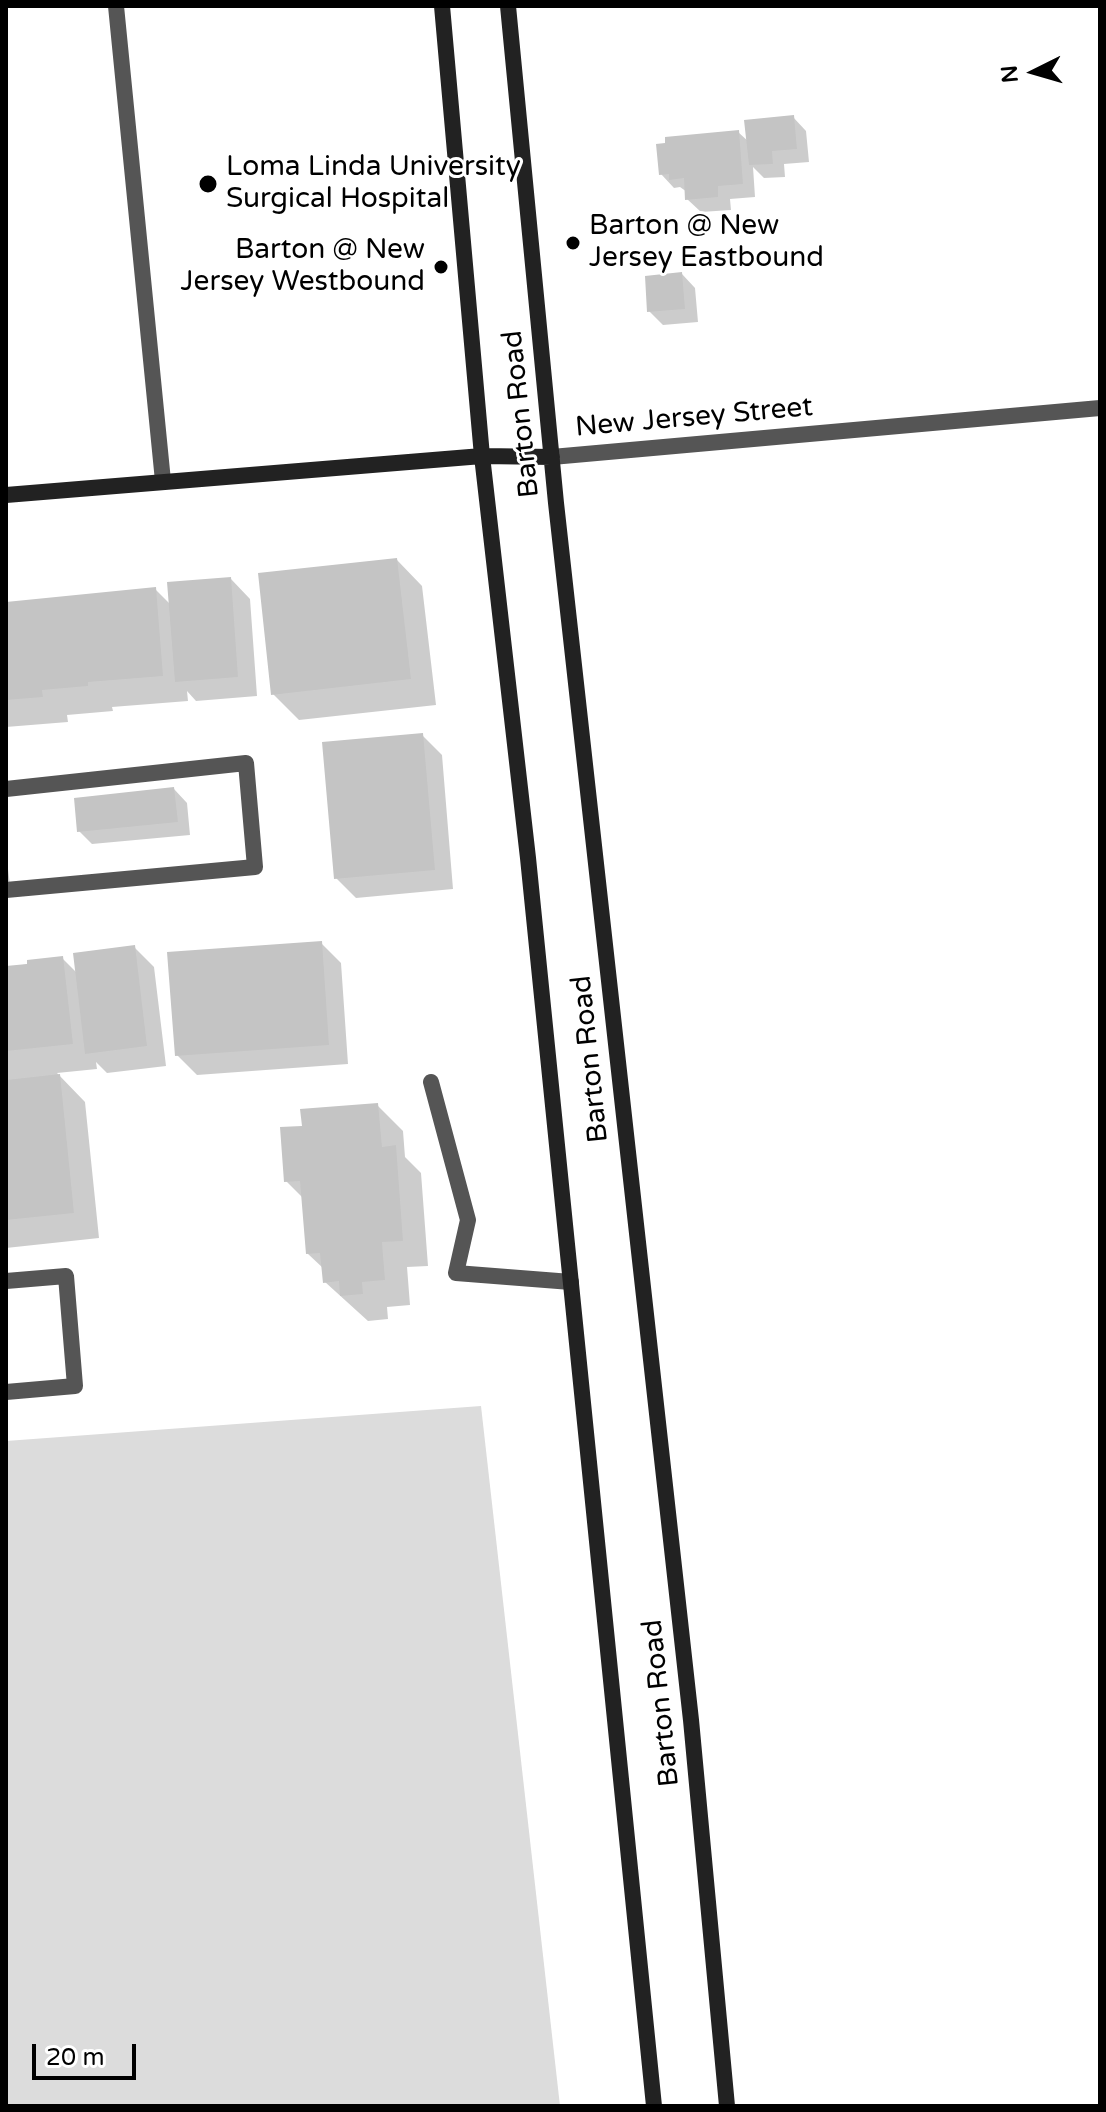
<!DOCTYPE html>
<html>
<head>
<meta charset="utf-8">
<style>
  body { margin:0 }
  #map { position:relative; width:1106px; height:2112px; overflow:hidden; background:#fff; font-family:"Varela Round",sans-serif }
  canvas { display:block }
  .frame { position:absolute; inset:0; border:8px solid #000; pointer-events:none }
  .north { position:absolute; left:994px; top:32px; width:80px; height:80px; -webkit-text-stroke:6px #fff; paint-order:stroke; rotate:265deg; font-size:22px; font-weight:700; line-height:32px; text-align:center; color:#000 }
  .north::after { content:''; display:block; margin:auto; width:28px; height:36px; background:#000; clip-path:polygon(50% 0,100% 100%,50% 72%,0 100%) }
  .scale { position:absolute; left:32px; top:2044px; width:104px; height:36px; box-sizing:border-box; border:4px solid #000; border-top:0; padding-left:10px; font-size:24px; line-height:28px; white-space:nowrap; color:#000; -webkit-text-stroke:6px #fff; paint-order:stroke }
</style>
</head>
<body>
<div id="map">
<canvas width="1106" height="2112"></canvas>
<div class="frame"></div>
<div class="north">N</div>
<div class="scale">20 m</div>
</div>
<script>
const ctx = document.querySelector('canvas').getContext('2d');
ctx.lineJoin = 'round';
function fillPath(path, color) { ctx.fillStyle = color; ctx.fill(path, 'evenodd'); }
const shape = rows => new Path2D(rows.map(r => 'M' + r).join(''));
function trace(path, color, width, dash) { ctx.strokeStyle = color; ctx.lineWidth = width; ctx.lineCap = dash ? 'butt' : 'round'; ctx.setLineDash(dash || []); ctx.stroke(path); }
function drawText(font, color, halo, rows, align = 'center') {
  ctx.font = font + ' "Varela Round",sans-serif'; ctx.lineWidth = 6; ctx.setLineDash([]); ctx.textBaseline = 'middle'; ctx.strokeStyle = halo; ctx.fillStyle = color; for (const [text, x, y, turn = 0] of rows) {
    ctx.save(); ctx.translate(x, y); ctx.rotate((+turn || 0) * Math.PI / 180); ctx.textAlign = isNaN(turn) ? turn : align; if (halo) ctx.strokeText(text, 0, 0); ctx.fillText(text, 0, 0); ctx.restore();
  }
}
const green = shape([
  [481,1406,560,2106,6,2106,6,1441]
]);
const shadow = shape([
  [793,117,806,131,809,162,784,164,785,177,764,178,753,167,755,197,730,199,731,210,701,212,687,199,687,192,680,187,674,188,661,174,738,132,749,142],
  [682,274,695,288,698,322,663,325,649,311],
  [397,560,422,586,436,705,299,720,273,694],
  [231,579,250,599,257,696,196,701,187,691,188,701,112,707,113,711,67,715,68,722,6,727,6,604,155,589,171,605],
  [422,735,442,755,453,889,356,898,336,878],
  [174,789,187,803,190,835,92,844,79,831],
  [6,853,10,885,6,886],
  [321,943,341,963,348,1064,197,1075,177,1055],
  [134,947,154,967,166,1066,107,1073,96,1062,97,1069,57,1073,85,1102,99,1238,6,1248,6,968,62,958,78,974],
  [377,1105,403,1131,405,1157,421,1173,428,1266,407,1267,410,1305,387,1307,388,1319,368,1321,325,1282,324,1269,307,1253,303,1198,286,1181,304,1128]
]);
const building = shape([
  [794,115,797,149,772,151,773,164,749,165,744,120],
  [739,130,743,184,718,186,718,197,685,200,684,178,669,180,669,174,659,175,656,144,665,143,665,137],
  [682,272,685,309,647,312,645,276],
  [397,558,411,679,271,695,258,573],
  [231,577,238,677,175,682,167,582],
  [156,587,163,676,88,682,88,686,42,690,43,697,6,700,6,602],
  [423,733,435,870,334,879,322,742],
  [174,787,178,822,77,832,74,798],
  [322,941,329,1045,175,1056,167,952],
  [135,945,147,1046,85,1054,73,953],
  [63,956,73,1044,6,1051,6,966,27,964,27,960],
  [60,1074,74,1213,6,1220,6,1080],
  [378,1103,382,1147,396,1145,403,1241,382,1242,385,1280,362,1282,363,1294,340,1296,339,1281,323,1283,320,1253,306,1254,300,1181,284,1182,280,1127,302,1126,300,1109]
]);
const lane = shape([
  [116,6,163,481],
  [6,789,246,763,255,867,6,890],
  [431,1082,468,1220,456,1273,571,1282],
  [6,1281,66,1276,75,1386,6,1392]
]);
const street = shape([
  [552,457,1100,408]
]);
const secondary = shape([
  [442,6,482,456,528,858,654,2106],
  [508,6,556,503,691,1720,727,2106],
  [6,495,482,456,552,457]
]);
const markers = [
  [208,184,10,"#000"],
  [573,243,8,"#000"],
  [441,267,8,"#000"]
];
const poiNames = [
  ["Loma Linda University",226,168],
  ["Surgical Hospital",226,200],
  ["Barton @ New",589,227],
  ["Jersey Eastbound",589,259],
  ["Barton @ New",425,251,"right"],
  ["Jersey Westbound",425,283,"right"]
];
const streetNames = [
  ["Barton Road",522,414,-96],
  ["New Jersey Street",694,418,-5],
  ["Barton Road",591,1059,-96],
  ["Barton Road",662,1703,-96]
];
fillPath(green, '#dcdcdc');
fillPath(shadow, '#0003');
fillPath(building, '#c4c4c4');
trace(lane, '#555', 16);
trace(street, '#555', 16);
trace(secondary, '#222', 16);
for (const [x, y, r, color] of markers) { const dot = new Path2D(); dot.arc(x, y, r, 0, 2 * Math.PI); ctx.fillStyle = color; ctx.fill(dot); trace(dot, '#fff', 3); }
drawText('28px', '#000', '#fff', poiNames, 'left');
drawText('28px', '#000', '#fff', streetNames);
</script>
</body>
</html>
